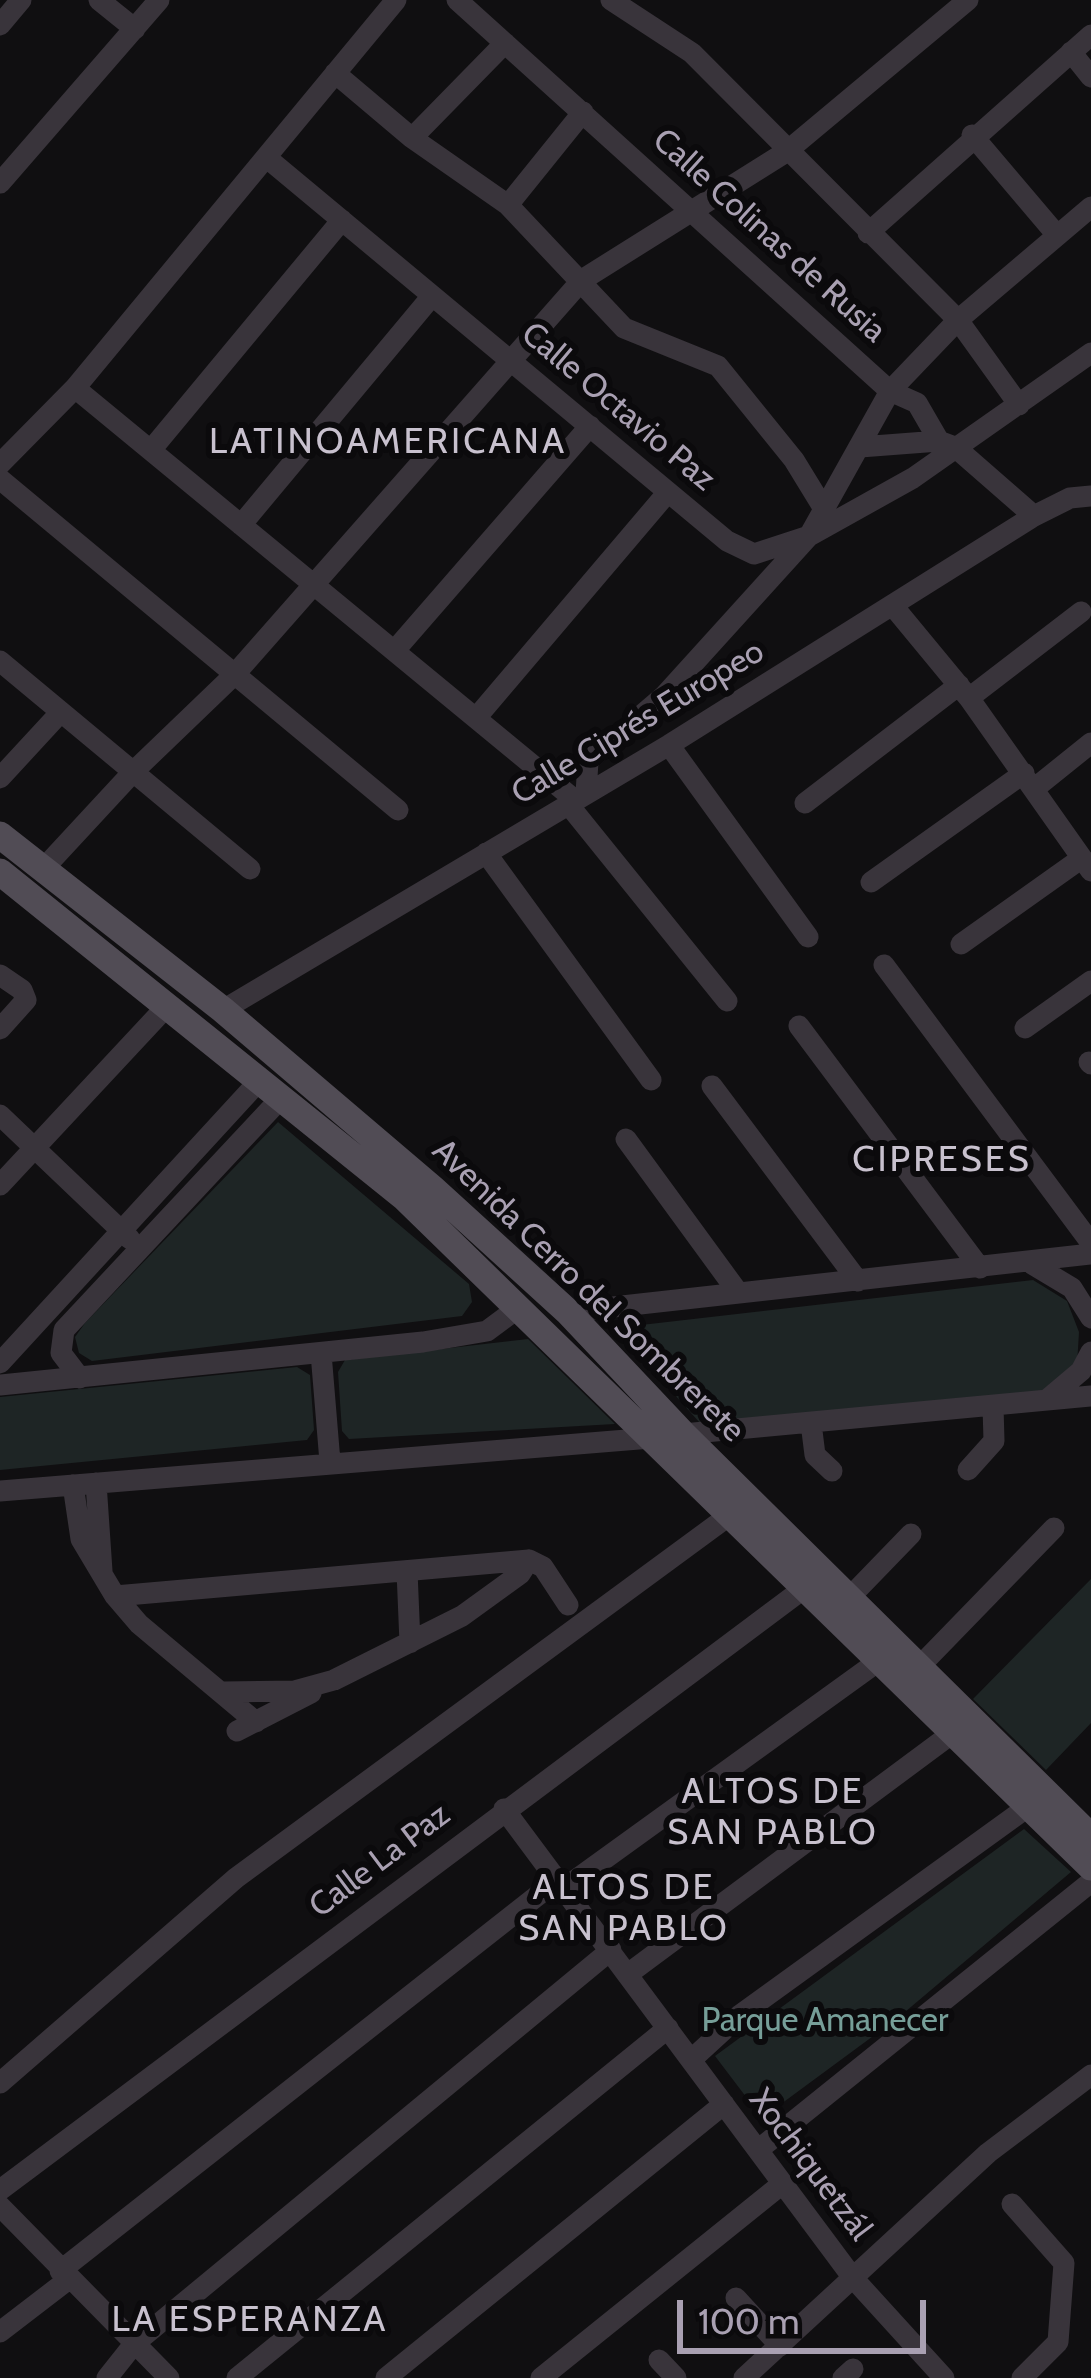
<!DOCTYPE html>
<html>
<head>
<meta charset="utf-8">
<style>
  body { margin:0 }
  #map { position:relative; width:1091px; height:2378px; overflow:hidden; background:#100f11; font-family:Cabin,sans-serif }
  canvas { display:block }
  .scale { position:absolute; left:677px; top:2300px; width:249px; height:54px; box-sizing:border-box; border:6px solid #a9a0b2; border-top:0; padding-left:15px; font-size:36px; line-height:42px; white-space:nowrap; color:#a9a0b2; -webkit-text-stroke:9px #0b0a0c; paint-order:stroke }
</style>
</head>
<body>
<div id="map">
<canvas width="1091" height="2378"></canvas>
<div class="scale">100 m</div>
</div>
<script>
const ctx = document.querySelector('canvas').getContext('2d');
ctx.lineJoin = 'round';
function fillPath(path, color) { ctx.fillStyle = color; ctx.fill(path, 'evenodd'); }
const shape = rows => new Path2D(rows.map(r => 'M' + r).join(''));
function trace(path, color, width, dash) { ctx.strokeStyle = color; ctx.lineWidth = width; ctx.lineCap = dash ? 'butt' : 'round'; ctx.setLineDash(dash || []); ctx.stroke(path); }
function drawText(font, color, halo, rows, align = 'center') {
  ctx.font = font + ' Cabin,sans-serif'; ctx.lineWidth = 12; ctx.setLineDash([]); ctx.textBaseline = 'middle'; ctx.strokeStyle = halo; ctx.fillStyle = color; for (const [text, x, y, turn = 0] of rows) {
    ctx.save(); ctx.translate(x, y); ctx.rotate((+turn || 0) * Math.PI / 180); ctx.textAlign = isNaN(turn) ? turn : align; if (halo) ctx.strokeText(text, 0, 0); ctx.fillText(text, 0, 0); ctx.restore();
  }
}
const green = shape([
  [278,1122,469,1284,472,1302,462,1316,92,1361,79,1353,75,1337,85,1323],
  [1033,1280,1067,1301,1079,1332,1077,1365,1043,1392,700,1423,615,1328],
  [528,1339,615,1424,349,1439,342,1431,338,1372,345,1360],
  [297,1367,310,1375,314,1430,307,1440,0,1470,0,1397],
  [1091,1579,1091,1723,1046,1770,973,1699],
  [1024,1829,1071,1872,899,2017,762,2118,715,2056]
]);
const minor = shape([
  [99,0,135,29],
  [457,0,890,391,917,403,939,441,955,447,1034,516],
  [611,0,692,53,958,320,1019,405],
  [0,25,21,0],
  [1071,52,1091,77],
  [335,73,412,138,508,205,624,328,718,366,794,460,824,509],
  [972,135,1056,234],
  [412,138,505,43],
  [267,158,727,541,754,554,809,536,913,478,1091,353],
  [0,183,159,0],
  [508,205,583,112],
  [868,233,1091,35],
  [75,388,575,800],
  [860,447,939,441],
  [151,450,342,220],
  [0,464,75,388,396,0],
  [0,479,398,810],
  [241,525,432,296],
  [893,606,969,698,1091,871],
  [396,649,590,426],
  [0,661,250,869],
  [969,698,1081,612],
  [476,718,668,492],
  [669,745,808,937],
  [0,778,59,714],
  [1035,788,1091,743],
  [586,794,588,761,664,696,809,536,890,391,958,320,1091,207],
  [805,803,959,685],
  [568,804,727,1001],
  [486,853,651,1080],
  [45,867,133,772,235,674,582,280,786,152,968,0],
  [871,882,1024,773],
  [961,944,1082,858],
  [884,965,1091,1243],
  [0,975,22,990,26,1000,0,1029],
  [223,1010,669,745,1034,516,1070,498,1091,496],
  [799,1026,980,1268],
  [1025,1028,1091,981],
  [1089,1062,1091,1064],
  [712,1086,858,1281],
  [0,1115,130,1239],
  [626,1139,737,1291],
  [0,1185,167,1006],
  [1032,1264,1072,1288,1091,1318],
  [568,1312,1091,1254],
  [321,1353,330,1462],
  [0,1363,260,1080],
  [80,1378,61,1353,64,1330,282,1097],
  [0,1385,423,1342,487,1331,518,1308],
  [1049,1398,1081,1371,1091,1352],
  [811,1423,815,1455,832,1471],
  [683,1434,1091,1396],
  [968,1470,994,1441,993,1406],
  [96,1483,102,1571],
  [73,1485,81,1539,115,1596,139,1624,256,1722],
  [0,1491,651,1438],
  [407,1571,410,1643],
  [115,1596,529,1560,543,1567,568,1605],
  [851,1596,911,1534],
  [921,1665,1054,1528],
  [223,1692,294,1691,334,1680,462,1616,520,1574,529,1560],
  [237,1731,311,1693],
  [504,1809,853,2278,944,2378],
  [563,1889,880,1660],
  [628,1974,954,1732],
  [691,2060,740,2015,1029,1806],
  [0,2083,236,1878,742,1506],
  [758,2150,1091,1882],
  [0,2190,803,1589],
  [1012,2204,1064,2263,1058,2342,1022,2378],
  [0,2206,169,2378],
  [60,2271,556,1881],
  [736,2298,780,2346],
  [0,2332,69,2279],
  [659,2360,676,2378],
  [107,2378,134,2344,611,1950],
  [237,2378,668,2028],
  [386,2378,724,2104],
  [541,2378,782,2184],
  [744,2378,988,2153,1091,2075],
  [843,2378,853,2369]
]);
const major = shape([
  [0,835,223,1010,432,1188,568,1312,683,1434,1091,1837],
  [0,872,405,1198,1091,1867]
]);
const streetNames = [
  ["Calle Colinas de Rusia",769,236,42],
  ["Calle Octavio Paz",618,407,40],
  ["Calle Ciprés Europeo",638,723,-31],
  ["Avenida Cerro del Sombrerete",588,1291,44],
  ["Calle La Paz",380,1861,-37],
  ["Xochiquetzál",810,2165,53]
];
const parkNames = [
  ["Parque Amanecer",825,2021]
];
const neighbourhoodNames = [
  ["LATINOAMERICANA",388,442],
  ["CIPRESES",942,1160],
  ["ALTOS DE",773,1792],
  ["SAN PABLO",773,1833],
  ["ALTOS DE",624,1888],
  ["SAN PABLO",624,1929],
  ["LA ESPERANZA",250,2320]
];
fillPath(green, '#1e2525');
trace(minor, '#39343b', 21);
trace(major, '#514c55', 27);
drawText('33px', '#a9a0b2', '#0b0a0c', streetNames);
drawText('33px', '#769e98', '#0b0a0c', parkNames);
ctx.letterSpacing = '3px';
drawText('36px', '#c8c1ce', '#0b0a0c', neighbourhoodNames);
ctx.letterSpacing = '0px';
</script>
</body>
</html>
